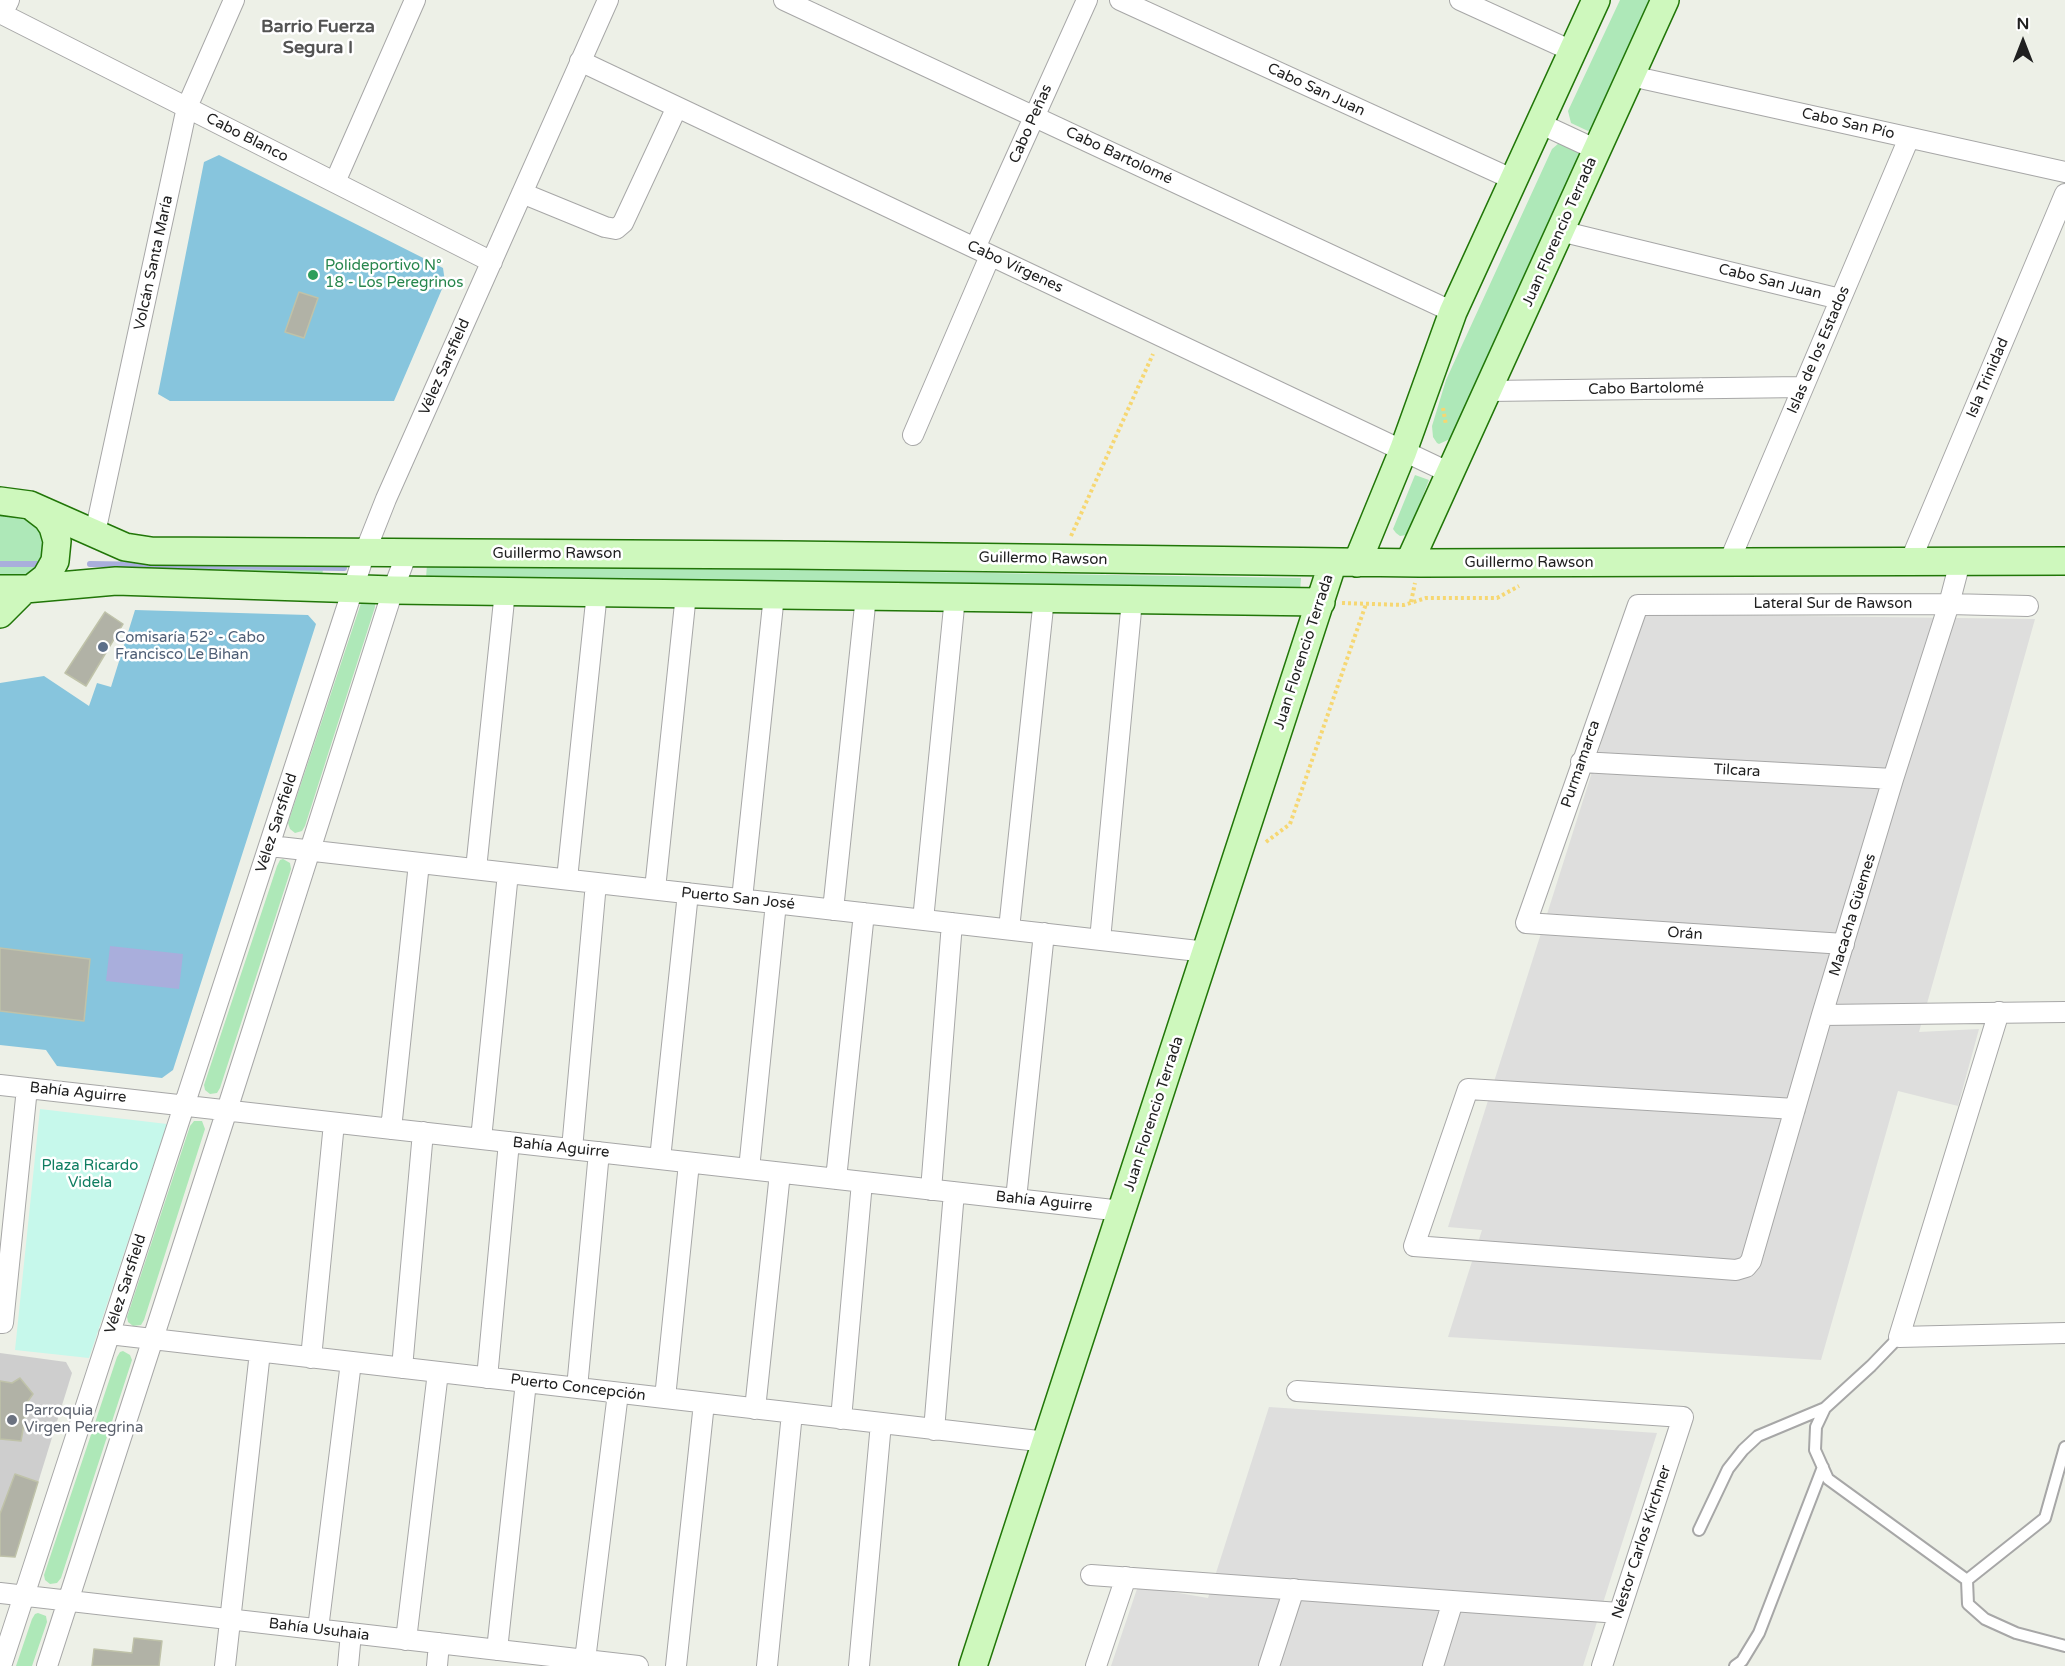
<!DOCTYPE html>
<html>
<head>
<meta charset="utf-8">
<style>
  body { margin:0 }
  #map { position:relative; width:2065px; height:1666px; overflow:hidden; background:#edf0e7; font-family:"Varela Round",sans-serif }
  canvas { display:block }
  .north { position:absolute; left:1993px; top:12px; width:60px; height:60px; -webkit-text-stroke:4px #fff; paint-order:stroke; rotate:0deg; font-size:16px; font-weight:700; line-height:24px; text-align:center; color:#202020 }
  .north::after { content:''; display:block; margin:auto; width:21px; height:27px; background:#202020; clip-path:polygon(50% 0,100% 100%,50% 72%,0 100%) }
</style>
</head>
<body>
<div id="map">
<canvas width="2065" height="1666"></canvas>
<div class="north">N</div>
</div>
<script>
const ctx = document.querySelector('canvas').getContext('2d');
ctx.lineJoin = 'round';
function fillPath(path, color) { ctx.fillStyle = color; ctx.fill(path, 'evenodd'); }
const shape = rows => new Path2D(rows.map(r => 'M' + r).join(''));
function trace(path, color, width, dash) { ctx.strokeStyle = color; ctx.lineWidth = width; ctx.lineCap = dash ? 'butt' : 'round'; ctx.setLineDash(dash || []); ctx.stroke(path); }
function drawText(font, color, halo, rows, align = 'center') {
  ctx.font = font + ' "Varela Round",sans-serif'; ctx.lineWidth = 5; ctx.setLineDash([]); ctx.textBaseline = 'middle'; ctx.strokeStyle = halo; ctx.fillStyle = color; for (const [text, x, y, turn = 0] of rows) {
    ctx.save(); ctx.translate(x, y); ctx.rotate((+turn || 0) * Math.PI / 180); ctx.textAlign = isNaN(turn) ? turn : align; if (halo) ctx.strokeText(text, 0, 0); ctx.fillText(text, 0, 0); ctx.restore();
  }
}
const residential = shape([
  [1642,614,2035,619,1919,1032,1979,1029,1958,1106,1898,1091,1821,1360,1448,1337,1482,1230,1448,1227],
  [1269,1407,1657,1433,1583,1666,1111,1666,1138,1586,1208,1598]
]);
const religious = shape([
  [0,1353,66,1362,72,1373,15,1557,0,1556]
]);
const grass = shape([
  [1620,0,1655,0,1593,129,1588,131,1571,123,1568,111],
  [1559,143,1564,143,1577,147,1583,155,1450,439,1439,444,1437,443,1433,437,1432,426,1446,380,1552,149],
  [1415,475,1429,480,1409,532,1407,535,1400,536,1396,533,1393,529],
  [0,509,29,512,50,548,35,575,0,581],
  [427,564,1301,578,1300,592,426,578],
  [108,565,323,568,322,579,106,575,104,568],
  [364,599,375,602,375,607,305,826,302,831,295,833,290,829,288,823,361,603],
  [283,859,290,863,291,869,220,1088,217,1093,210,1094,205,1090,204,1085,277,866,280,860],
  [194,1121,202,1121,205,1129,144,1320,141,1325,133,1326,128,1322,127,1317,190,1126],
  [123,1351,130,1355,132,1360,61,1578,57,1583,50,1584,45,1580,44,1575,117,1357,120,1352],
  [38,1613,46,1616,47,1622,32,1666,16,1666,32,1619,35,1614]
]);
const park = shape([
  [40,1109,167,1124,89,1358,15,1350]
]);
const pitch = shape([
  [219,155,443,268,445,282,394,401,170,401,158,394,204,162],
  [135,610,308,615,316,624,173,1070,162,1078,57,1066,46,1050,0,1045,0,683,44,676,89,706,97,683,111,687]
]);
const water = shape([
  [110,946,183,954,179,989,106,981]
]);
const stream = shape([
  [0,564,38,564],
  [90,564,344,568]
]);
const building = shape([
  [299,292,318,298,304,338,285,332,299,292],
  [105,612,123,624,86,686,65,673,105,612],
  [0,948,90,959,84,1021,0,1011,0,948],
  [20,1378,33,1394,28,1401,21,1441,0,1439,0,1381,12,1383,20,1378],
  [15,1474,38,1482,15,1557,0,1556,0,1514,15,1474],
  [134,1638,162,1641,159,1666,92,1666,94,1649,132,1653,134,1638]
]);
const path = shape([
  [1443,408,1446,425],
  [1071,536,1153,354],
  [1411,602,1415,583],
  [1342,603,1404,605,1426,598,1497,598,1519,586],
  [1266,842,1290,824,1366,604]
]);
const lane = shape([
  [1825,1408,1816,1427,1815,1450,1828,1479,1967,1580],
  [2065,1447,2045,1518,1967,1580,1968,1604,1985,1619,2016,1633,2065,1646],
  [1699,1530,1728,1469,1743,1450,1758,1436,1825,1408,1871,1366,1899,1337],
  [1735,1666,1742,1661,1759,1633,1823,1467]
]);
const street = shape([
  [9,0,2,14,492,262],
  [784,0,1453,312],
  [1120,0,1512,179],
  [1460,0,1572,51],
  [580,61,1450,473],
  [1631,76,2065,172],
  [1539,123,1597,150],
  [335,182,415,0],
  [522,193,605,227,616,229,623,223,677,107],
  [1560,231,1840,299],
  [975,248,1087,0],
  [1488,391,1803,387],
  [913,435,990,256],
  [95,533,187,107,234,0],
  [1729,562,1909,138],
  [1910,562,2065,194],
  [1581,762,1893,779],
  [270,846,1207,952],
  [476,869,505,591],
  [567,879,597,592],
  [655,889,686,594],
  [742,899,774,595],
  [833,910,866,596],
  [923,920,955,597],
  [1009,929,1044,598],
  [1100,940,1132,600],
  [1844,944,1526,923,1638,605,1949,604,2028,606],
  [1999,1012,1899,1337,2065,1333],
  [1822,1015,2065,1012],
  [0,1085,1122,1211],
  [1795,1109,1468,1089,1414,1246,1736,1270,1746,1267,1751,1261,1822,1015,1893,779,1949,604,1960,562],
  [391,1129,419,863],
  [481,1139,508,873],
  [572,1149,596,883],
  [660,1159,688,893],
  [749,1169,776,903],
  [836,1179,864,913],
  [931,1190,952,923],
  [1016,1199,1044,933],
  [0,1323,3,1323,27,1088],
  [109,1334,1047,1442],
  [311,1358,334,1123],
  [402,1368,423,1132],
  [487,1378,509,1142],
  [577,1388,599,1152],
  [1297,1391,1683,1417,1602,1666],
  [665,1398,689,1163],
  [755,1409,780,1173],
  [841,1419,862,1182],
  [934,1430,954,1192],
  [1091,1575,1619,1613],
  [0,1593,638,1666],
  [318,1629,351,1362],
  [406,1640,438,1372],
  [497,1650,526,1382],
  [585,1660,618,1393],
  [1,1666,365,552,386,499,608,0],
  [47,1666,227,1110,393,590,407,553],
  [225,1666,260,1352],
  [348,1666,351,1633],
  [437,1666,439,1643],
  [676,1666,704,1403],
  [767,1666,792,1413],
  [859,1666,881,1423],
  [1096,1666,1126,1577],
  [1269,1666,1294,1589],
  [1433,1666,1453,1601]
]);
const secondary = shape([
  [0,501,30,505,47,518,53,527,57,541,55,561,46,577,32,588],
  [30,505,125,547,151,551,787,555,1420,563,2065,561],
  [1357,563,1403,451,1453,312,1596,0],
  [1409,563,1665,0],
  [0,589,25,589,116,581,393,590,1321,602],
  [0,614,25,589],
  [973,1666,1333,562]
]);
const markers = [
  [313,275,6,"#2e9e5b"],
  [103,647,6,"#5c6f8a"],
  [12,1420,6,"#6b7280"]
];
const streetNames = [
  ["Cabo San Juan",1316,90,25],
  ["Cabo Peñas",1031,124,-66],
  ["Cabo San Pío",1848,124,13],
  ["Cabo Blanco",247,138,27],
  ["Cabo Bartolomé",1119,156,25],
  ["Juan Florencio Terrada",1560,232,-66],
  ["Volcán Santa María",154,263,-78],
  ["Cabo Vírgenes",1015,267,25],
  ["Cabo San Juan",1770,282,14],
  ["Islas de los Estados",1819,350,-67],
  ["Vélez Sarsfield",445,367,-66],
  ["Isla Trinidad",1988,378,-67],
  ["Cabo Bartolomé",1646,389,-1],
  ["Guillermo Rawson",557,554],
  ["Guillermo Rawson",1043,559,1],
  ["Guillermo Rawson",1529,563],
  ["Lateral Sur de Rawson",1833,604],
  ["Juan Florencio Terrada",1304,652,-72],
  ["Purmamarca",1581,764,-71],
  ["Tilcara",1737,771,3],
  ["Vélez Sarsfield",277,823,-72],
  ["Puerto San José",738,899,6],
  ["Macacha Güemes",1853,915,-73],
  ["Orán",1685,934,4],
  ["Bahía Aguirre",78,1093,6],
  ["Juan Florencio Terrada",1154,1114,-72],
  ["Bahía Aguirre",561,1148,6],
  ["Bahía Aguirre",1044,1202,6],
  ["Vélez Sarsfield",126,1284,-72],
  ["Puerto Concepción",578,1388,7],
  ["Néstor Carlos Kirchner",1642,1542,-72],
  ["Bahía Usuhaia",319,1630,7]
];
const leisureNames = [
  ["Polideportivo N°",325,266],
  ["18 - Los Peregrinos",325,283]
];
const serviceNames = [
  ["Comisaría 52° - Cabo",115,638],
  ["Francisco Le Bihan",115,655]
];
const parkNames = [
  ["Plaza Ricardo",90,1166],
  ["Videla",90,1183]
];
const worshipNames = [
  ["Parroquia",24,1411],
  ["Virgen Peregrina",24,1428]
];
const quarterNames = [
  ["Barrio Fuerza",318,27],
  ["Segura I",318,48]
];
fillPath(residential, '#dededd');
fillPath(religious, '#cecece');
fillPath(grass, '#aee8b8');
fillPath(park, '#c6f8eb');
fillPath(pitch, '#87c5dd');
fillPath(water, '#a9aedc');
trace(stream, '#a9aedc', 6);
fillPath(building, '#b1b2a6');
trace(building, '#bfc2a9', 1.5);
trace(lane, '#a7a7a7', 14);
trace(street, '#a7a7a7', 22);
trace(secondary, '#217608', 30);
trace(path, '#f6d772', 4, [3, 3]);
trace(lane, '#fff', 10);
trace(street, '#fff', 20);
trace(secondary, '#cef8bd', 27);
for (const [x, y, r, color] of markers) { const dot = new Path2D(); dot.arc(x, y, r, 0, 2 * Math.PI); ctx.fillStyle = color; ctx.fill(dot); trace(dot, '#fff', 2); }
drawText('15px', '#202020', '#fff', streetNames);
drawText('15px', '#27864d', '#fff', leisureNames, 'left');
drawText('15px', '#4e5e75', '#fff', serviceNames, 'left');
drawText('15px', '#0f7d61', '#fff', parkNames);
drawText('15px', '#5b616d', '#fff', worshipNames, 'left');
drawText('bold 18px', '#535353', '#fff', quarterNames);
</script>
</body>
</html>
